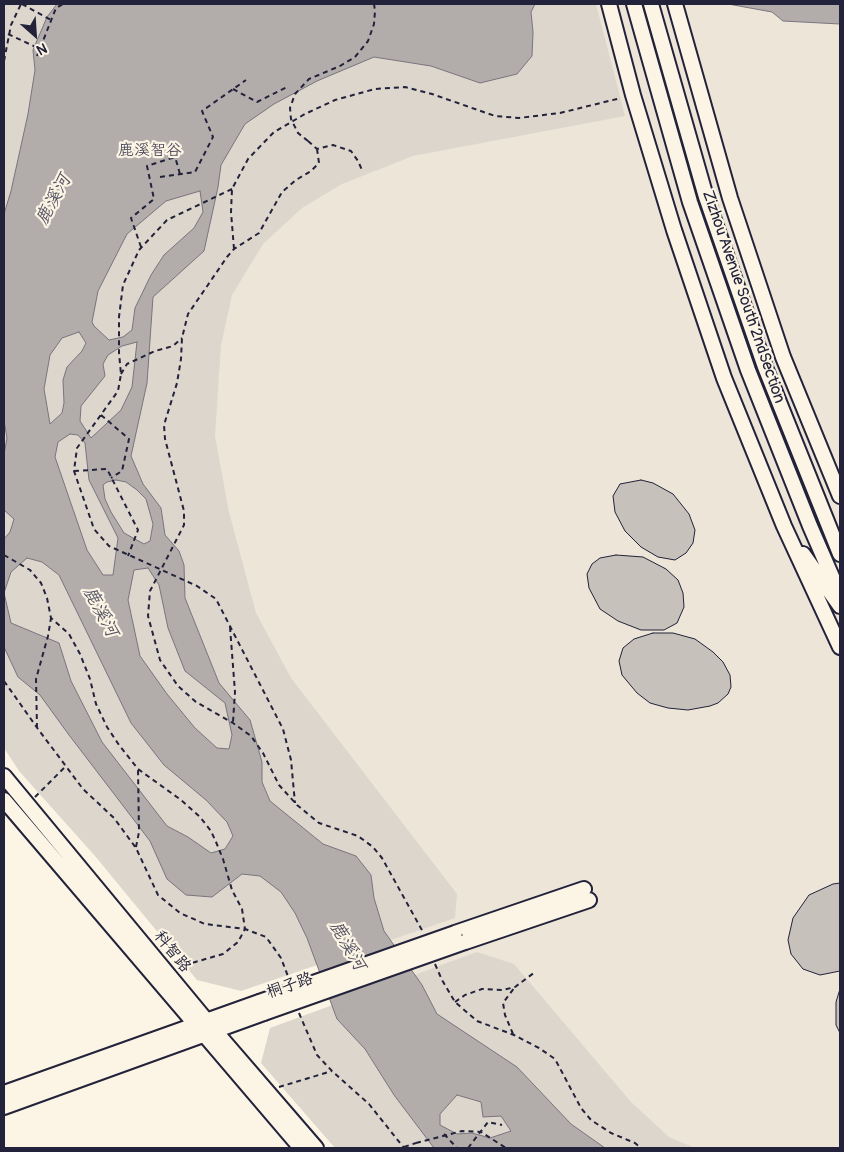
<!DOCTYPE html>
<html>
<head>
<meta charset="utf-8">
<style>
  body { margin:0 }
  #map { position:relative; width:844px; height:1152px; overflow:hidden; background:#fcf5e5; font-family:Pangolin,sans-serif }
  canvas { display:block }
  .frame { position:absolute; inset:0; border:5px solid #22223b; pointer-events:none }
  .north { position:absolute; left:10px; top:10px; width:50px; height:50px; -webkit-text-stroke:4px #fcf5e5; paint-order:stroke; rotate:154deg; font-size:14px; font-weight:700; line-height:20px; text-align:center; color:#22223b }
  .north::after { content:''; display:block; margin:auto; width:18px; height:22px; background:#22223b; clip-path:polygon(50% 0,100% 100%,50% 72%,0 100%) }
</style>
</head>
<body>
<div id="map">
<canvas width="844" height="1152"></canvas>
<div class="frame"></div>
<div class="north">N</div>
</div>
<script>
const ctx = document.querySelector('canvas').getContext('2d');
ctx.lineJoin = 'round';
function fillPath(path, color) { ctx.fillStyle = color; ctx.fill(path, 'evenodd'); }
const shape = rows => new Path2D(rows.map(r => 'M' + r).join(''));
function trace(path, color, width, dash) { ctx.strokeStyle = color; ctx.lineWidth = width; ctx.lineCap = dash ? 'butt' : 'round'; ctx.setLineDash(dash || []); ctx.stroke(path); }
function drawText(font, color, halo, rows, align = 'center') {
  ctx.font = font + ' Pangolin,"LXGW WenKai TC",sans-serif'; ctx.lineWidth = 4.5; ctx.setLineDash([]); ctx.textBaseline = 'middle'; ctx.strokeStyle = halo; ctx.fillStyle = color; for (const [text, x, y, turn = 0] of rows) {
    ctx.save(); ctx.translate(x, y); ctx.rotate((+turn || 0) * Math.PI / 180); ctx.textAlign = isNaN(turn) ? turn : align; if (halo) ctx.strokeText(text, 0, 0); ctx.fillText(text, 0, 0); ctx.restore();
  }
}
const built = shape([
  [535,4,728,4,772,12,783,21,840,24,840,1148,605,1148,422,985,384,931,140,422,153,297]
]);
const green = shape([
  [4,4,596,4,625,116,413,156,342,184,302,208,263,244,232,295,221,345,215,436,229,512,256,613,291,678,457,894,455,918,241,991,197,980,95,856,19,771,4,748],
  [477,952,514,964,631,1102,669,1137,695,1148,335,1148,261,1063,270,1028]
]);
const water = shape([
  [57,4,535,4,531,12,533,32,532,56,517,74,480,83,431,66,374,57,317,81,274,104,245,124,221,165,218,187,204,251,153,297,147,383,131,456,143,484,161,508,165,535,179,551,184,565,185,598,219,683,250,720,262,762,262,782,270,801,323,844,356,856,371,875,374,898,384,931,422,985,437,1014,517,1067,571,1124,605,1148,434,1148,394,1095,365,1049,337,1019,307,938,295,913,281,892,260,876,242,874,212,897,186,895,167,879,150,841,69,735,40,695,18,677,4,647,4,539,10,532,14,519,4,510,4,454,7,438,4,421,4,214,11,191,28,114,35,70,33,50,47,17,57,4],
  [200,191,203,212,194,228,164,255,151,275,135,308,132,330,123,337,109,340,94,326,92,322,98,291,127,234,166,201,200,191],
  [79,332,86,343,82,351,67,367,63,380,64,403,62,413,50,424,44,389,50,355,62,338,79,332],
  [137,342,132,387,121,410,91,438,80,421,81,406,105,376,103,364,108,355,122,346,137,342],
  [70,434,78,435,85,443,89,480,118,538,113,575,103,575,87,550,55,457,58,442,70,434],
  [116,480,126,482,137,490,146,499,153,524,150,541,144,544,124,533,111,512,105,499,103,485,107,482,116,480],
  [27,558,42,562,59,575,131,723,164,765,206,800,227,822,233,836,225,849,211,853,188,837,167,826,102,742,71,681,59,643,11,623,4,593,11,572,27,558],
  [148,568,159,585,168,628,185,671,225,703,232,735,229,749,217,748,195,728,167,694,140,656,128,600,134,570,148,568],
  [457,1095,481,1102,483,1117,501,1116,511,1131,490,1138,472,1133,457,1134,440,1125,440,1114,457,1095],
  [728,4,840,4,840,24,783,21,772,12,728,4]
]);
const building = shape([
  [641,480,653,483,673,494,689,514,695,530,693,543,686,553,675,560,658,557,641,547,625,531,615,512,613,496,620,484,641,480],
  [616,555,643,557,666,569,678,580,683,593,684,607,677,623,664,630,641,630,618,621,600,609,589,588,587,574,592,564,600,558,616,555],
  [653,633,673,633,695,639,713,652,723,662,730,675,731,687,728,694,718,703,710,706,688,710,668,708,650,703,637,693,622,675,619,661,623,648,634,639,653,633],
  [840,883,840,971,820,975,803,969,791,954,788,940,793,918,809,895,833,884,840,883],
  [840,989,840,1033,836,1025,836,1002,840,989]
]);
const path = shape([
  [22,4,51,20],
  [8,34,40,49],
  [37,56,56,8,63,4],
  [4,61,11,25,21,4],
  [233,89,257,102,287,87],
  [308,141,317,149,333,145,351,151,358,161,362,170],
  [171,143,180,174],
  [317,149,319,163,311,171,296,180,282,192,259,233,234,249,227,257,188,314,182,338,181,359,177,383,164,425,165,439,184,511,184,525,150,591,148,616,160,660,178,686,196,702,233,723,251,736,263,753,279,785,297,805,319,823,358,836,373,847,382,858,423,932],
  [160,177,195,172,213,137,202,111,246,80],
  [232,189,167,220,139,250,123,285,119,317,119,353,121,374,118,391,77,448,74,471,94,529,109,546,197,586,216,599,283,729,291,760,295,803],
  [141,247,131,218,154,199,147,166,175,157],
  [234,249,231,212,232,189,248,159,274,132,305,114,335,100,375,89,405,87,432,94,495,116,519,118,560,113,621,98],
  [121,374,127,364,155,351,173,346,182,338],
  [101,415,129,439,122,471,111,478],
  [74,471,107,469,138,530,128,556],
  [4,555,30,570,41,583,47,598,51,618,69,634,80,654,90,679,96,704,107,727,119,745,138,769,181,800,200,817,211,831,216,842,223,859,232,890,242,909,245,929,238,942,223,954,178,967],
  [230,627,235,692,233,722],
  [4,681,38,729,83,789,114,818,136,848,158,895,180,913,205,924,245,929,266,937,281,958,289,979],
  [37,728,36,679,48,636,51,618],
  [35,797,65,767],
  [136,847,139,832,138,769],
  [435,964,442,980,455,1002,477,1021,514,1035,539,1048,555,1059,581,1108,591,1120,611,1133,635,1143,641,1148],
  [455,1002,465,995,482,989,503,990,515,987,535,972],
  [299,1013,317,1055,332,1071,369,1104,404,1148],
  [513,1034,505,1015,503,1003,515,987],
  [279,1087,332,1071],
  [444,1134,457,1148],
  [404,1147,416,1143],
  [468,1148,488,1122,502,1125]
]);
const major = shape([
  [609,4,633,95,674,230,724,378,784,526,840,647],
  [634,4,690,202,748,370,810,526,840,595],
  [651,4,706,197,765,367,840,554],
  [675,4,730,198,783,357,840,496],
  [803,554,840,606],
  [4,776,215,1031,316,1148],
  [4,800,301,1148],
  [455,933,584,889],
  [465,942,589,900],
  [4,1093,259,1002],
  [4,1107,264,1013]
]);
const pathBridge = shape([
  [308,141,298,133,291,119,290,108,295,94,309,79,340,66,355,57,368,41,374,24,375,11,374,4],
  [416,1143,462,1131,481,1132,506,1148]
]);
const majorBridge = shape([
  [259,1002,455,933],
  [264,1013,465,942]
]);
const parkNames = [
  ["鹿溪智谷",150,151]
];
const streetNames = [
  ["Zizhou Avenue South 2ndSection",743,297,71],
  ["科智路",172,952,51],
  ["桐子路",290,986,-19]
];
const waterNames = [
  ["鹿溪河",54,200,-62],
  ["鹿溪河",100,612,62],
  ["鹿溪河",347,946,60]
];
fillPath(built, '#ece5d8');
fillPath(green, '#dcd6cc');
fillPath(water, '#b2adab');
trace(water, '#78757e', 1);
fillPath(building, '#c6c1bb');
trace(building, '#22223b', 1);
trace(major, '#22223b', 18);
trace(path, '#22223b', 2, [5, 4]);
trace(major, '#fcf5e5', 14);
trace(majorBridge, '#22223b', 18, []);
trace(pathBridge, '#22223b', 2, [5, 4]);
trace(majorBridge, '#fcf5e5', 14);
drawText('16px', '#504f5f', '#fcf5e5', parkNames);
drawText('16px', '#22223b', '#fcf5e5', streetNames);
drawText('italic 18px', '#545362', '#fcf5e5', waterNames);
</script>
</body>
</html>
